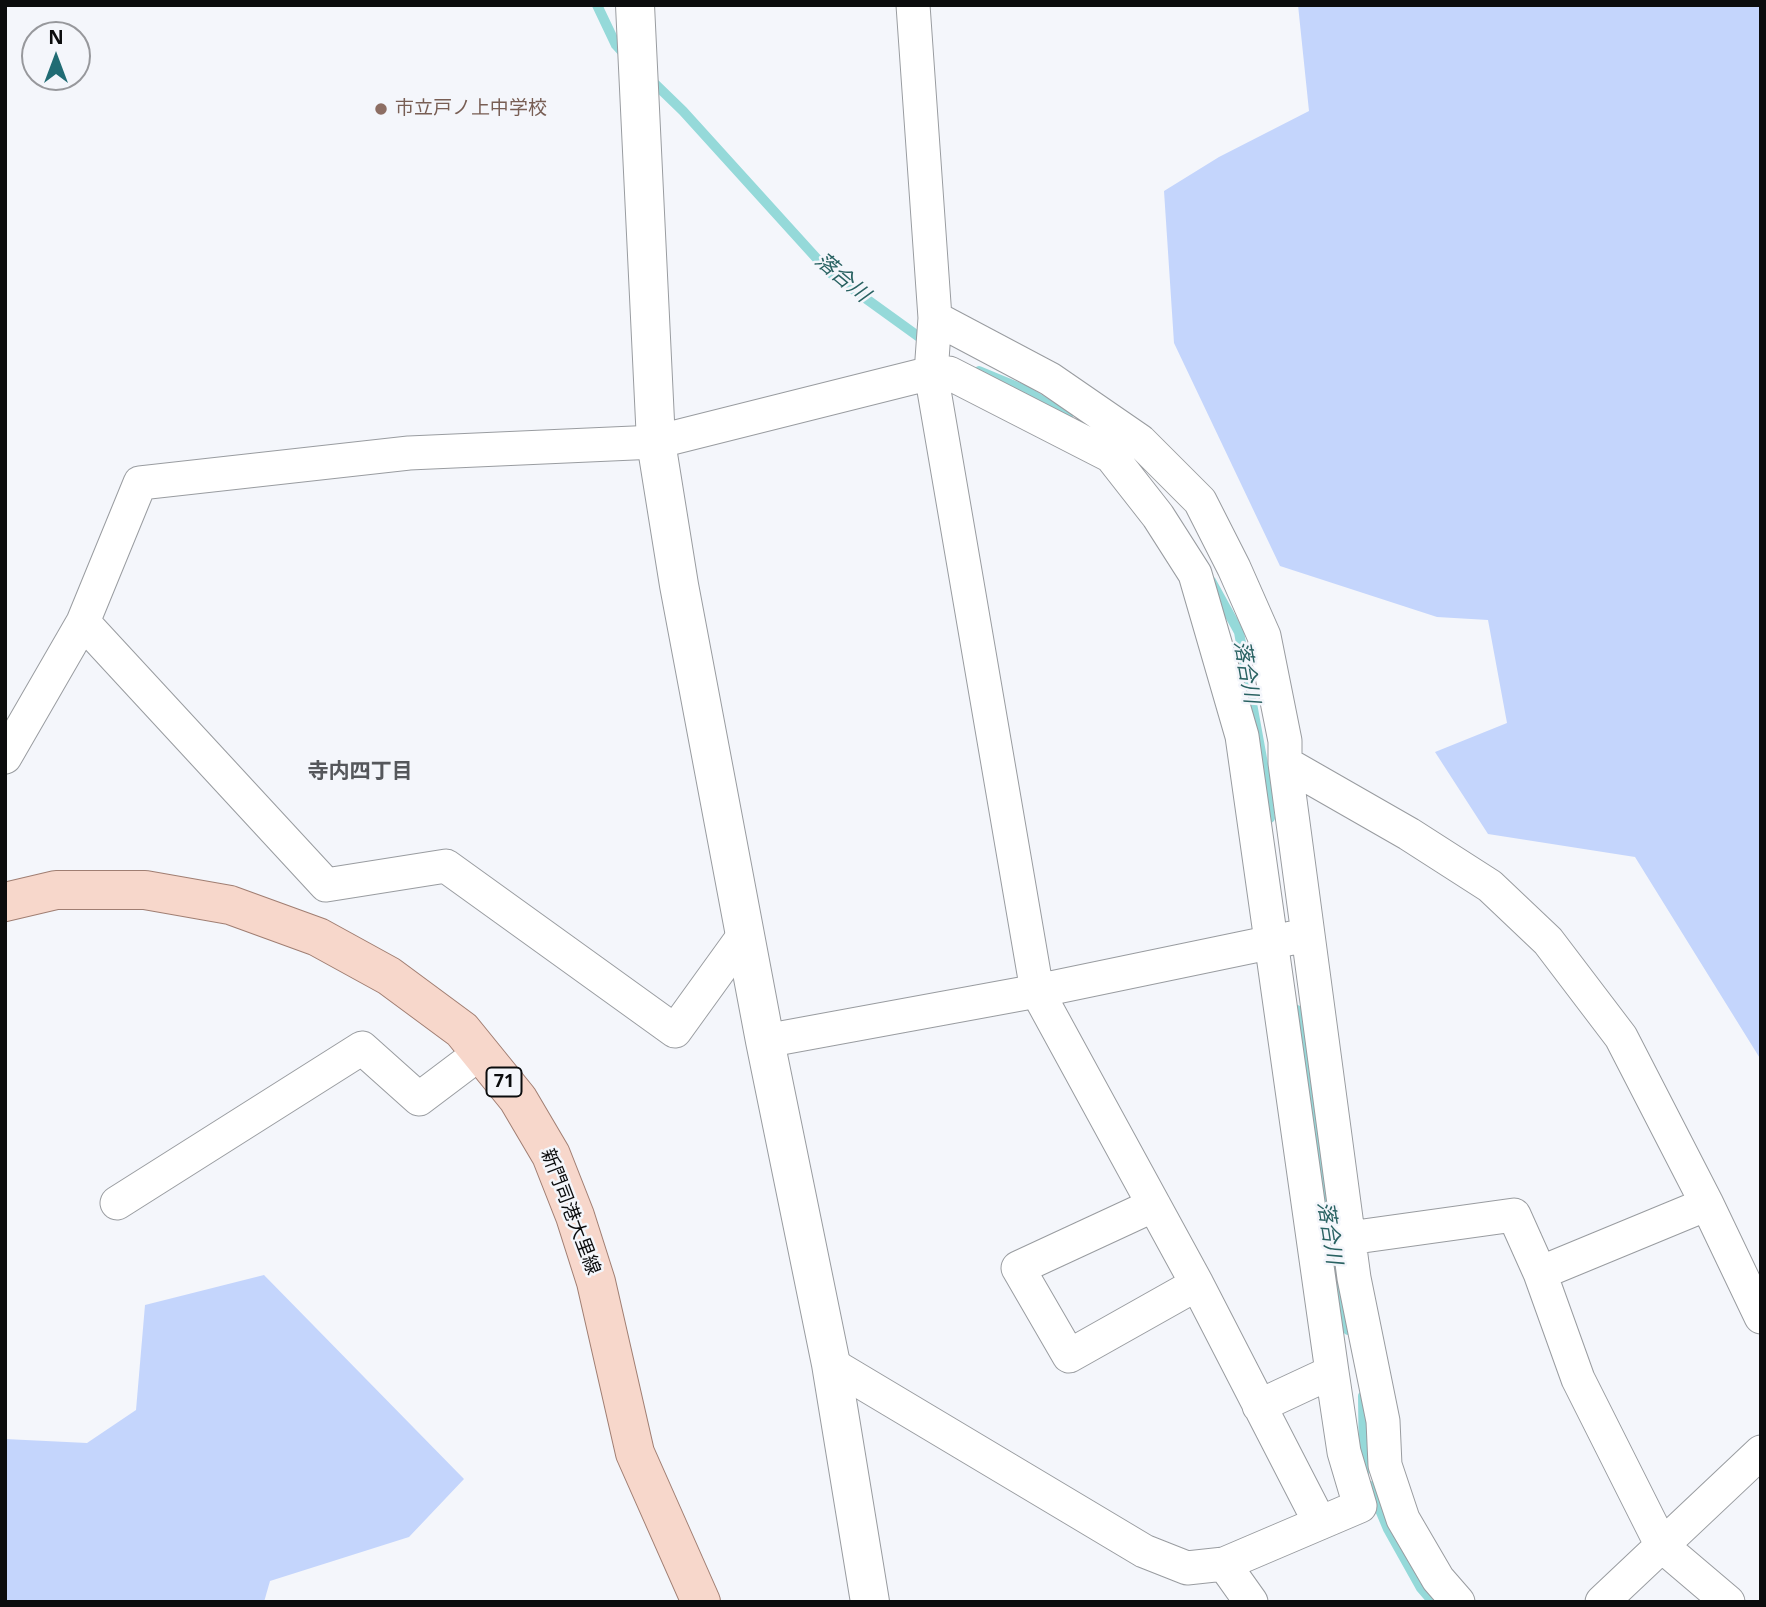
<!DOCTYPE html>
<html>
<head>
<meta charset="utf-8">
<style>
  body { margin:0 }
  #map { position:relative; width:1766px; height:1607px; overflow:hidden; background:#f4f6fb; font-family:"Noto Sans",sans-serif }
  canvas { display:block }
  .frame { position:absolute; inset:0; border:7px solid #0b0c0d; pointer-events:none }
  .north { position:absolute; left:21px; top:21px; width:70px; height:70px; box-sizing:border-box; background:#f4f6fb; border:2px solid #97989c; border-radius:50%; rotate:0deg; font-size:19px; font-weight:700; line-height:28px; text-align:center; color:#0b0c0d }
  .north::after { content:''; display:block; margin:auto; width:24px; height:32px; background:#216c74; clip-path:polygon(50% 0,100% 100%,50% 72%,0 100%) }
</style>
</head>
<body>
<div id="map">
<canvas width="1766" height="1607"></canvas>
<div class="frame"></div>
<div class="north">N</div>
</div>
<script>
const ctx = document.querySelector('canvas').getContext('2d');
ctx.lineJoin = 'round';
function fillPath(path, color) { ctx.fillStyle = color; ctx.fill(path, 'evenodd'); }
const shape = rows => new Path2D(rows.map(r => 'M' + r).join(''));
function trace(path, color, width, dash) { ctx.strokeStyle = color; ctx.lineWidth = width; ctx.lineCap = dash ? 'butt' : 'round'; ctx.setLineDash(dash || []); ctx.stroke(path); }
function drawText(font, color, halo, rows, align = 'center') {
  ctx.font = font + ' "Noto Sans","Noto Sans JP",sans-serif'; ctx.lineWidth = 5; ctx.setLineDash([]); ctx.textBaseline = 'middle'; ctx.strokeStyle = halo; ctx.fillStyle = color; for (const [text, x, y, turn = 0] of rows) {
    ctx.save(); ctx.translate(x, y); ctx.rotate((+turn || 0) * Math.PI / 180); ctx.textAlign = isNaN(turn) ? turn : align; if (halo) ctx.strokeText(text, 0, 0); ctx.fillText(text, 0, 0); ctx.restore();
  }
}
const green = shape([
  [1298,5,1761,5,1761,1060,1635,857,1488,834,1435,752,1507,723,1488,620,1437,617,1280,566,1174,343,1164,191,1219,157,1309,111],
  [264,1275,464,1479,409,1537,270,1581,264,1602,5,1602,5,1439,87,1443,136,1410,145,1305]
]);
const stream = shape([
  [597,5,616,45,626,56],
  [650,79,683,111,829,272,926,342],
  [979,371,1025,390,1068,417],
  [1211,581,1239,632,1265,775,1270,818],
  [1297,1010,1313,1109,1328,1224],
  [1332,1263,1348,1330],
  [1363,1396,1364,1472],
  [1370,1486,1388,1529,1421,1588,1433,1602]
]);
const minor = shape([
  [913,5,935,318,931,373,1037,991,1197,1284,1320,1523],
  [935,318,1050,379,1140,441,1200,501,1234,568,1264,636,1285,741,1285,763,1354,1278,1383,1421,1385,1465,1403,1519,1438,1579,1458,1602],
  [83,622,326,885,446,866,675,1031,745,934],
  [5,757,83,622,140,483,409,453,656,442,931,373,949,373,1111,456,1158,516,1195,574,1242,736,1332,1372],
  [1285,763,1409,834,1490,886,1548,941,1621,1037,1707,1204,1761,1317],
  [765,1041,1037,991,1292,938],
  [117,1203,362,1048,419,1099,480,1053],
  [1707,1204,1540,1273,1578,1379,1662,1546,1728,1602],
  [1154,1205,1018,1268,1069,1356,1197,1284],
  [1349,1238,1514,1215,1540,1273],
  [831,1364,1144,1551,1187,1568,1224,1564,1251,1602],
  [1224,1564,1360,1506,1344,1452,1332,1372,1259,1406],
  [1602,1602,1761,1452]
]);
const tertiary = shape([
  [635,5,656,442,679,585,765,1041,831,1364,870,1602]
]);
const primary = shape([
  [5,902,56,890,145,890,230,905,318,937,389,976,462,1030,518,1099,551,1155,575,1216,596,1282,635,1453,701,1602]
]);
const markers = [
  [381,109,7,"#8d6e63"]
];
const shields = [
  [504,1082,35]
];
const shieldNames = [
  ["71",504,1082]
];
const educationNames = [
  ["市立戸ノ上中学校",395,109]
];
const streetNames = [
  ["新門司港大里線",570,1212,69]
];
const waterNames = [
  ["落合川",842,278,40],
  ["落合川",1246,672,80],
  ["落合川",1329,1233,81]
];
const neighbourhoodNames = [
  ["寺内四丁目",360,772]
];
fillPath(green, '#c4d5fc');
trace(stream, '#95d9d9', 10);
trace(minor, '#999ca0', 35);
trace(tertiary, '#999ca0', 40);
trace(primary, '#a07e72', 40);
trace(minor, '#fff', 33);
trace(tertiary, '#fff', 38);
trace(primary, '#f7d7cb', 38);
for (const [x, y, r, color] of markers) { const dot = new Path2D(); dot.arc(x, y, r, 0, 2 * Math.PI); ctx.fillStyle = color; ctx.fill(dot); trace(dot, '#f4f6fb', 2.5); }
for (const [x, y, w] of shields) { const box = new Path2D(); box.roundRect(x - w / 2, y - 14.5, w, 29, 5); ctx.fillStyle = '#f4f6fb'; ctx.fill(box); trace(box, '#0b0c0d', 2); }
drawText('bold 18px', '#0b0c0d', null, shieldNames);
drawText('19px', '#785e54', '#f4f6fb', educationNames, 'left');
drawText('19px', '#0b0c0d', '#f4f6fb', streetNames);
drawText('italic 21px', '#296262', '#f4f6fb', waterNames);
drawText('bold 21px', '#55575b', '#f4f6fb', neighbourhoodNames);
</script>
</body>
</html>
